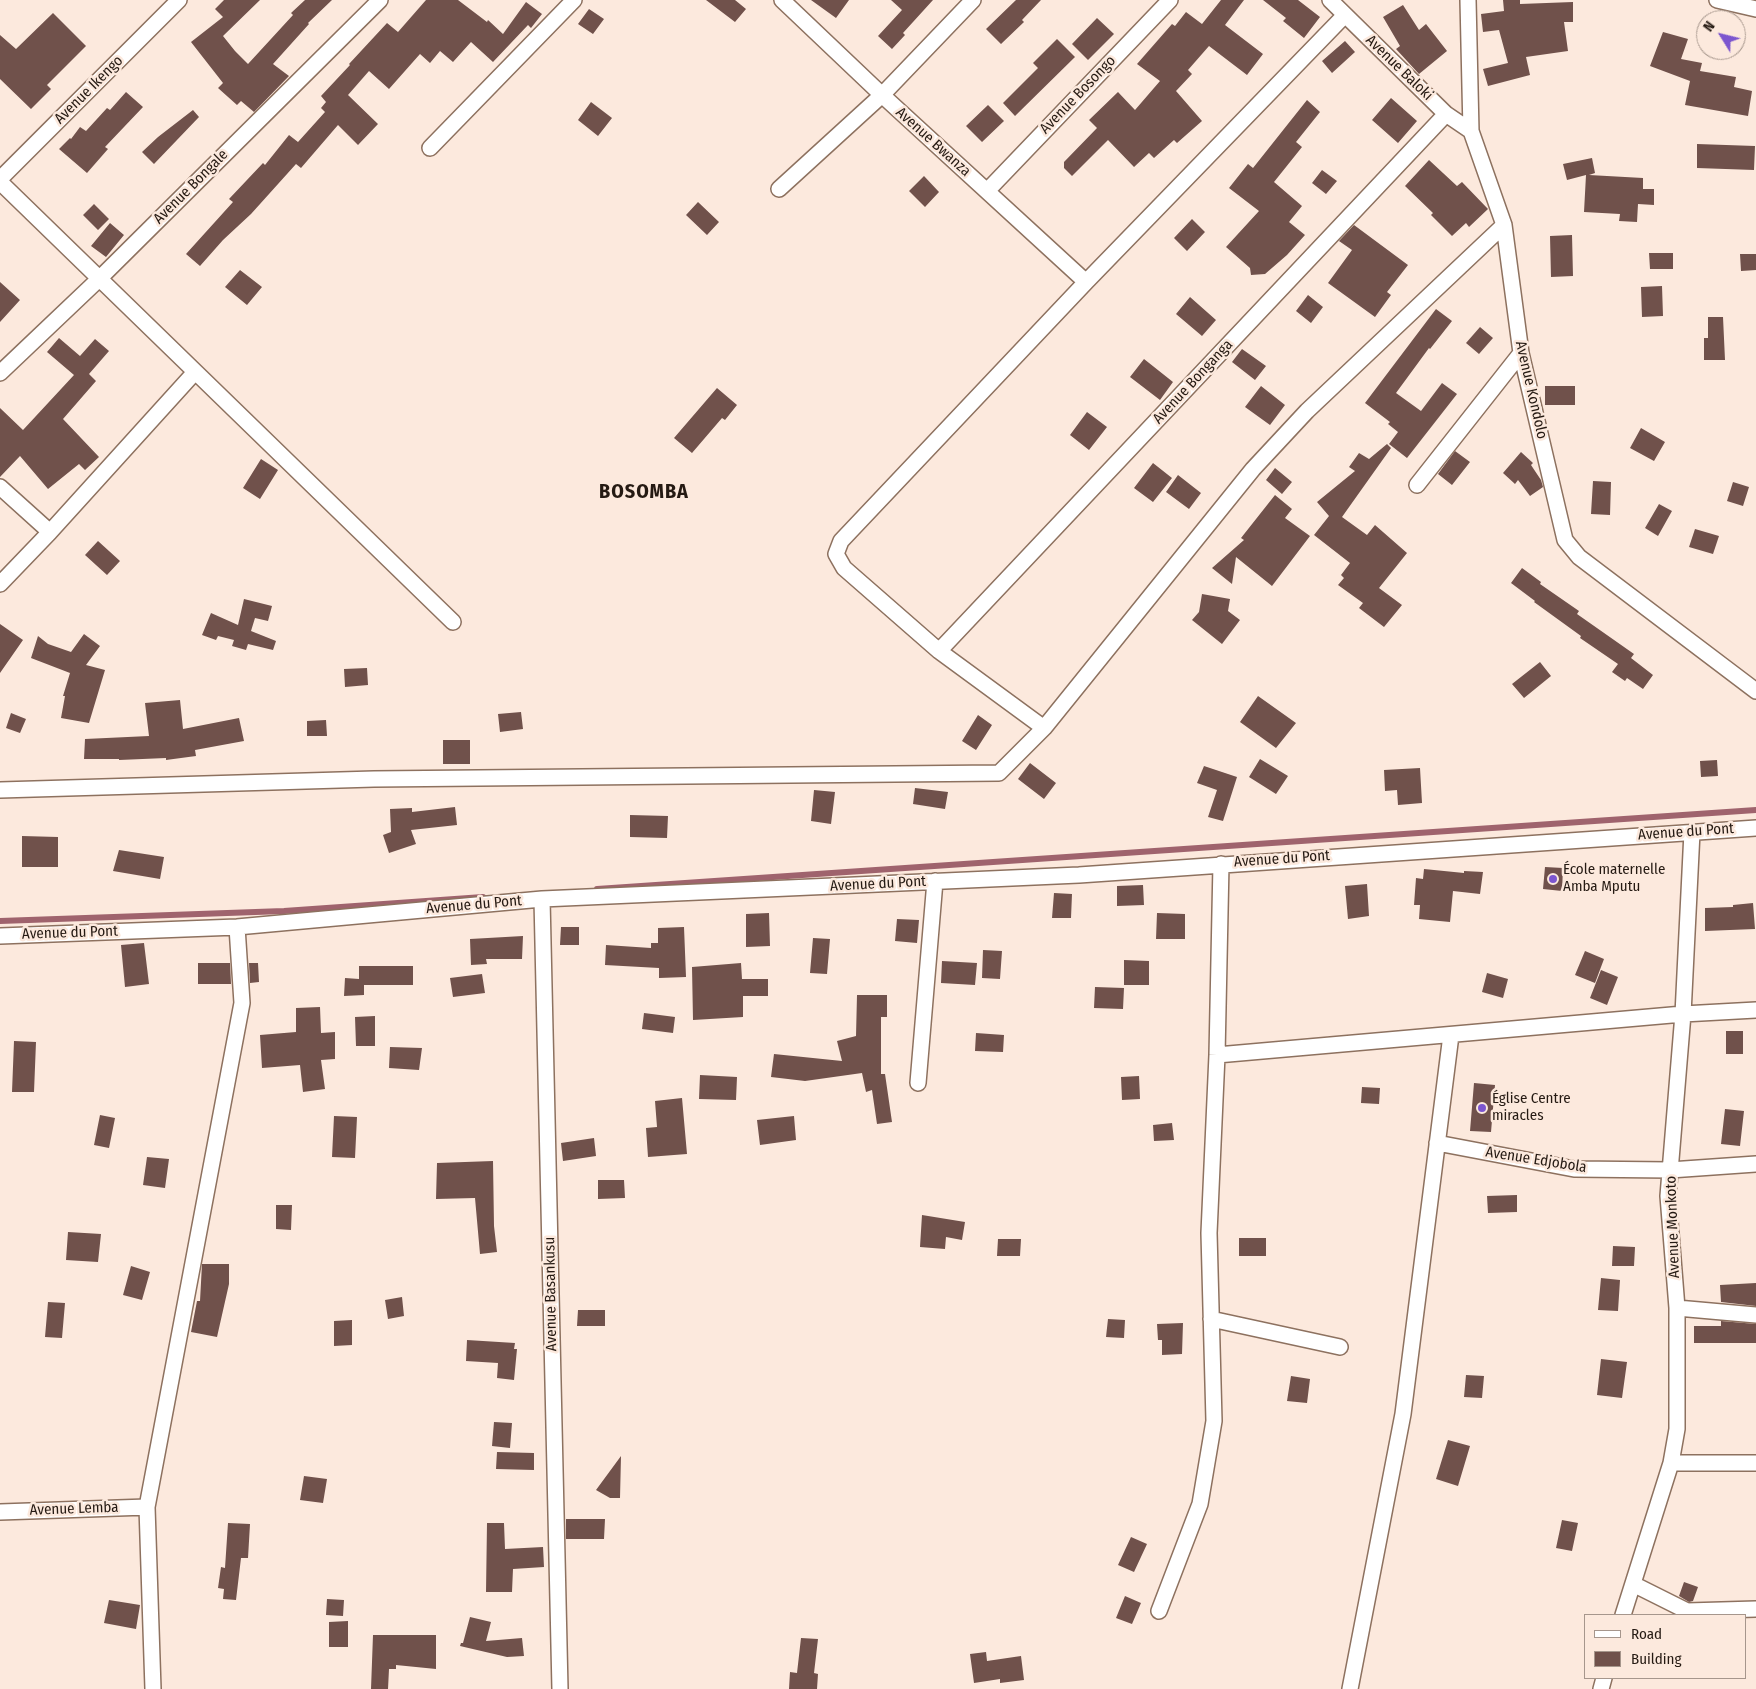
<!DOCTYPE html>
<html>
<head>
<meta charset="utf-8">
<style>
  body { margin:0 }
  #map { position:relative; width:1756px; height:1689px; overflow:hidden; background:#fce9dd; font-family:"Fira Sans Condensed",sans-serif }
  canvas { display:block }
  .legend { position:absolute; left:1584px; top:1614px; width:162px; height:65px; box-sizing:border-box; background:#fce9dd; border:1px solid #a6968c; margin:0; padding:6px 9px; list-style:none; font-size:15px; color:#251a13 }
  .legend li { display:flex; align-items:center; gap:10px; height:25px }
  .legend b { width:25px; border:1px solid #a6968c }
  .north { position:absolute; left:1696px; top:10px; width:50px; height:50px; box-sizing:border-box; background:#fce9dd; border:1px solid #a6968c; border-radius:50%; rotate:306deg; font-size:14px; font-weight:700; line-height:20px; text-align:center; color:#251a13 }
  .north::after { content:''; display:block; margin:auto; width:18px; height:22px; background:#7c56cf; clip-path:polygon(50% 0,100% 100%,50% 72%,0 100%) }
</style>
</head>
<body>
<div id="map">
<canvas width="1756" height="1689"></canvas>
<ul class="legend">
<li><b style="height:6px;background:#fff"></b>Road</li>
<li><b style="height:14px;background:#70514b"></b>Building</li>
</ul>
<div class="north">N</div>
</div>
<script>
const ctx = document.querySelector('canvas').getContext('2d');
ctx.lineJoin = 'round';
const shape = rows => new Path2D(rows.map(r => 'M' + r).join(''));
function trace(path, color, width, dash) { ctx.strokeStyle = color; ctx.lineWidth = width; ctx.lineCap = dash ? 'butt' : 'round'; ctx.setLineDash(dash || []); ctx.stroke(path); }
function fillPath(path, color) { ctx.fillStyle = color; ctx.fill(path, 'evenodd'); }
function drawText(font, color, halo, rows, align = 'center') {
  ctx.font = font + ' "Fira Sans Condensed",sans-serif'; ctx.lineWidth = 5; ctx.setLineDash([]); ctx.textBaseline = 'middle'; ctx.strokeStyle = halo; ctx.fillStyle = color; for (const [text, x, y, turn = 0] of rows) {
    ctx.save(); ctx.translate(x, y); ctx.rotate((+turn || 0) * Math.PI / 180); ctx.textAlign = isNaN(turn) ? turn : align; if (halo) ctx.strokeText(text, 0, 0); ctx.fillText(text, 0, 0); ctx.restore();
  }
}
const stream = shape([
  [597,889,1756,810],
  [0,921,284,911,483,897]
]);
const building = shape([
  [224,0,260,0,223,36,235,51,248,64,293,15,291,13,305,0,332,0,308,23,309,24,273,64,289,76,254,112,241,101,237,105,218,88,223,83,191,42,223,17,215,9],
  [426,0,458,0,487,22,488,20,503,34,526,2,542,14,531,28,528,25,493,62,471,42,453,62,440,51,430,63,420,54,389,89,369,71,348,95,378,124,358,145,338,125,301,168,296,164,251,214,223,240,200,266,186,254,233,202,229,199,263,163,265,165,289,135,298,142,325,112,321,108,326,102,321,96,350,65,349,64,387,23,398,32],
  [706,0,735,0,746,9,735,22],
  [811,0,849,0,836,18],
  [891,0,933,0,903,33,905,35,892,49,878,36,902,10],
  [1016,0,1041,0,1022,20,1024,22,1001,44,986,29],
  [1221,0,1244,0,1225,25,1263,54,1247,75,1209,46,1188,70,1192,74,1176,91,1202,121,1177,143,1174,140,1154,158,1149,153,1134,167,1108,140,1072,176,1064,168,1064,162,1097,128,1089,120,1118,92,1135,110,1160,81,1137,64,1172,24,1175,26,1186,12,1202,24],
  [1263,0,1298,0,1320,17,1304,38,1283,21,1286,18],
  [1503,0,1520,0,1520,4,1573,2,1573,22,1564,22,1568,51,1526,57,1530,75,1488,86,1483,69,1508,63,1499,30,1483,32,1481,14,1504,11],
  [1403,5,1419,30,1426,24,1447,51,1419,74,1396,49,1400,46,1383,17],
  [589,9,604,19,593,34,578,24],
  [53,13,86,46,47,85,51,89,31,109,0,79,0,35,16,49],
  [1097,18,1114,34,1088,60,1072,44],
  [1663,32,1688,39,1681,59,1702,63,1700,71,1736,77,1734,87,1752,91,1748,116,1685,105,1690,81,1650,66],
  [1057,39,1075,57,1015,116,1003,103,1038,68,1033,63],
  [1345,41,1355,52,1332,73,1322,61],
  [126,92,143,107,105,147,108,149,87,173,59,149,70,138,71,139,80,127,86,131,107,108,110,110],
  [1391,98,1417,121,1398,143,1372,120],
  [1307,100,1320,112,1296,142,1302,147,1274,182,1302,206,1289,222,1305,235,1287,255,1265,274,1251,275,1250,268,1226,247,1259,211,1229,188,1248,164,1253,168],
  [591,102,612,118,598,136,578,120],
  [988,105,1004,121,982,142,966,126],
  [193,110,199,117,154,164,142,152,158,137],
  [1697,144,1755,146,1754,170,1697,168],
  [1592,158,1595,173,1589,175,1643,178,1643,189,1654,189,1654,205,1638,204,1637,222,1619,221,1620,214,1584,212,1586,175,1567,180,1563,164],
  [1429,160,1457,186,1462,182,1488,209,1469,227,1466,223,1452,236,1431,215,1433,213,1405,186],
  [1322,170,1337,181,1326,194,1312,183],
  [924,176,939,192,925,207,909,191],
  [698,202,719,222,707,235,686,215],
  [94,204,109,219,98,230,83,215],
  [1192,219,1205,232,1187,251,1174,238],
  [110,223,124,235,106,257,91,246],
  [1354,225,1408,265,1387,292,1391,295,1375,317,1328,283,1352,250,1339,241],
  [1572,235,1573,276,1551,277,1550,236],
  [1649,253,1673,253,1673,269,1650,269],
  [1740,254,1756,254,1756,270,1741,271],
  [240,270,262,287,247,305,225,287],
  [0,282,20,300,0,322],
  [1662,286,1663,316,1642,317,1641,287],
  [1308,295,1323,307,1311,323,1296,311],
  [1190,297,1216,320,1202,336,1176,314],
  [1436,309,1452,321,1430,349,1429,348,1396,393,1421,411,1442,383,1457,394,1407,458,1389,444,1398,432,1388,424,1390,422,1365,403],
  [1708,317,1723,317,1725,360,1704,360,1704,338,1708,338],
  [1480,327,1493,338,1479,354,1466,343],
  [59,338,80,356,95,339,109,351,89,374,96,381,63,419,99,457,85,470,79,464,48,489,20,456,0,477,0,408,23,430,74,375,47,352],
  [1242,349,1266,366,1255,380,1232,362],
  [1144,359,1173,382,1160,400,1130,377],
  [1261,386,1285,405,1270,425,1245,407],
  [1545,386,1575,386,1575,405,1545,405],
  [717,388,737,405,725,420,722,418,692,453,674,438],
  [1087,412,1107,427,1089,450,1070,435],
  [1641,428,1665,442,1654,461,1630,448],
  [1387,444,1391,448,1342,517,1367,535,1375,525,1407,553,1379,588,1402,605,1384,627,1359,608,1363,603,1338,585,1344,578,1341,575,1350,563,1314,535,1329,516,1317,502,1355,471,1349,467,1359,453,1369,459],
  [1455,451,1470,462,1452,485,1438,474],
  [1521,452,1533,463,1531,465,1541,480,1543,487,1530,496,1518,480,1515,484,1503,473],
  [261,459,278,470,260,499,243,488],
  [1153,463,1172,478,1153,502,1134,488],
  [1275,468,1292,482,1282,494,1266,480],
  [1178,475,1201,493,1189,509,1166,492],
  [1593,481,1611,482,1610,515,1591,514],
  [1733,482,1749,487,1743,506,1727,501],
  [1275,495,1292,509,1285,518,1310,536,1272,586,1236,557,1232,584,1212,568,1244,540,1241,538],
  [1659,504,1672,511,1658,536,1645,528],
  [1695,529,1719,536,1713,554,1689,547],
  [98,541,120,561,107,575,85,555],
  [1522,568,1541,582,1540,584,1579,611,1577,614,1634,654,1631,658,1653,675,1643,689,1627,678,1625,681,1612,672,1618,664,1580,638,1581,636,1534,602,1535,601,1511,583],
  [1202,594,1230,599,1228,611,1240,620,1222,644,1192,620,1199,612],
  [244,599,272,606,268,621,255,618,251,631,276,641,273,650,248,644,246,650,232,646,234,640,218,636,216,640,202,635,211,613,238,625],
  [0,624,23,640,0,673],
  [84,634,100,646,86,665,105,670,89,723,61,718,65,696,63,696,70,673,31,658,38,636,48,644,71,652],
  [1540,662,1551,676,1524,698,1512,684],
  [367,668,368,685,345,687,344,669],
  [1258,696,1296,723,1276,748,1240,722],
  [180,700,183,729,239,718,244,741,195,750,196,756,166,760,166,758,119,760,119,759,84,759,85,739,149,736,145,703],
  [521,712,523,729,500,732,498,714],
  [11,713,26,719,20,733,6,728],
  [978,715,992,725,976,750,962,741],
  [326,720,327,736,307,736,307,721],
  [443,740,470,740,470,764,443,764],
  [1260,759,1288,776,1276,794,1249,777],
  [1717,760,1718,776,1701,777,1700,761],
  [1030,763,1056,783,1044,799,1018,779],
  [1204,766,1237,777,1223,821,1208,817,1217,790,1197,783],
  [1420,768,1422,803,1398,805,1397,790,1385,791,1384,770],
  [915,788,948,792,945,809,913,804],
  [814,790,835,792,831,824,811,821],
  [455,807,457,825,411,830,416,844,389,853,383,835,391,832,390,809,412,808,412,812],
  [630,815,668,816,667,838,630,837],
  [22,836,58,837,58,867,22,867],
  [119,850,164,857,160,879,113,871],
  [1545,867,1563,868,1562,891,1543,889],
  [1424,869,1464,873,1464,871,1483,872,1480,894,1453,891,1450,922,1419,919,1420,905,1414,905,1416,878,1423,879],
  [1367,884,1369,916,1348,919,1345,886],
  [1143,885,1144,905,1117,906,1117,886],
  [1054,893,1072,894,1071,918,1052,918],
  [1753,903,1755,929,1705,931,1705,908,1733,907,1733,905],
  [769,913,770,946,746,947,746,914],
  [1157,913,1185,914,1185,939,1156,939],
  [897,919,919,920,917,943,895,941],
  [561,927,579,927,579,945,560,945],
  [684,927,686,977,659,978,659,968,605,965,606,945,651,948,651,943,658,943,658,928],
  [523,936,522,959,486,959,487,964,471,965,470,939],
  [813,938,830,939,827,974,810,973],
  [144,943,149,984,125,987,121,945],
  [983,950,1002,951,1000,979,982,978],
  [1585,951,1604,959,1595,983,1575,975],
  [1124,960,1149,961,1149,985,1124,985],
  [942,961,977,963,975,985,941,983],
  [198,963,230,963,231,984,198,984],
  [249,963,258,963,259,982,250,983],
  [741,963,742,979,768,979,768,996,743,996,743,1017,693,1020,692,967],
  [359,966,413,966,413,985,364,985,364,995,344,996,345,978,359,979],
  [1601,970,1618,977,1607,1005,1590,998],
  [1487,973,1508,979,1503,998,1482,992],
  [482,974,485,993,453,997,450,978],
  [1095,987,1124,988,1123,1009,1094,1008],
  [857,995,887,995,887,1017,881,1017,881,1074,885,1074,892,1122,877,1124,872,1090,866,1092,862,1073,805,1081,771,1077,774,1054,842,1061,837,1041,856,1036],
  [320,1007,321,1033,335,1032,335,1059,321,1060,325,1089,303,1092,300,1065,262,1068,260,1035,296,1032,296,1008],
  [644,1013,675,1017,673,1033,642,1029],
  [375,1016,375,1046,356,1046,355,1017],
  [1726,1031,1743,1031,1743,1054,1726,1054],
  [976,1033,1004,1035,1003,1052,975,1051],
  [14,1041,36,1042,34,1092,12,1092],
  [390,1047,422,1048,419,1070,389,1068],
  [700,1075,737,1077,736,1100,699,1099],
  [1139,1076,1140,1099,1122,1100,1121,1077],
  [1474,1083,1495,1085,1491,1132,1470,1131],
  [1362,1087,1380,1088,1379,1104,1361,1103],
  [682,1098,687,1154,648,1157,646,1128,657,1127,655,1101],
  [1725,1109,1744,1111,1740,1146,1721,1144],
  [100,1115,115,1118,109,1148,94,1145],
  [334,1116,357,1117,355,1158,332,1157],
  [794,1116,796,1140,760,1145,757,1120],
  [1172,1123,1174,1140,1154,1141,1153,1125],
  [594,1138,596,1156,563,1161,561,1143],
  [147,1157,169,1159,165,1188,143,1185],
  [493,1161,494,1226,497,1252,480,1254,475,1198,436,1199,437,1163],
  [598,1180,624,1180,625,1198,598,1199],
  [1517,1195,1517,1212,1488,1213,1487,1196],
  [276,1205,292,1205,291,1230,276,1229],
  [922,1215,965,1222,962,1240,946,1237,945,1249,920,1247],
  [68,1232,101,1234,98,1262,66,1260],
  [1239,1238,1266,1238,1266,1256,1239,1256],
  [998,1239,1021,1239,1020,1256,997,1256],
  [1613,1246,1635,1247,1634,1266,1612,1266],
  [202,1264,229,1264,229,1284,217,1337,191,1332,197,1301,200,1301],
  [131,1266,150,1272,142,1300,123,1295],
  [1601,1278,1620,1280,1618,1311,1598,1310],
  [1756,1283,1756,1306,1721,1302,1720,1285],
  [402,1297,404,1316,388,1319,385,1300],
  [48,1302,65,1303,62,1338,45,1337],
  [578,1310,605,1310,605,1326,577,1326],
  [1108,1319,1125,1320,1124,1338,1106,1337],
  [352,1320,352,1345,334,1346,334,1321],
  [1721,1321,1756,1324,1756,1343,1694,1343,1694,1326,1721,1326],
  [1183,1323,1182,1354,1162,1355,1162,1340,1158,1340,1157,1324],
  [467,1340,515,1343,514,1349,517,1349,514,1380,497,1378,498,1363,466,1361],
  [1601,1359,1627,1362,1622,1398,1597,1395],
  [1466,1375,1484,1376,1482,1398,1464,1397],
  [1291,1376,1310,1379,1307,1403,1287,1401],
  [494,1422,512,1423,510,1448,492,1446],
  [1448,1440,1470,1446,1458,1486,1436,1479],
  [497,1452,534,1453,534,1470,496,1469],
  [621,1456,620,1498,610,1498,596,1490],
  [304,1476,327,1479,323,1503,300,1500],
  [566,1519,605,1519,604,1539,566,1539],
  [1562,1520,1578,1523,1572,1551,1556,1548],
  [228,1523,250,1524,248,1558,241,1558,236,1600,223,1599,224,1589,218,1588,221,1567,225,1568],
  [487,1523,504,1523,505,1549,543,1547,544,1567,513,1569,512,1592,486,1592],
  [1131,1537,1147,1544,1134,1572,1118,1565],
  [1684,1582,1698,1587,1693,1601,1689,1602,1679,1596],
  [1125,1596,1141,1603,1132,1624,1116,1618],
  [327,1599,344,1600,343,1616,326,1615],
  [109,1600,140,1605,136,1629,104,1623],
  [470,1617,491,1622,486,1641,522,1638,524,1656,507,1657,460,1646,461,1643,463,1643],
  [348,1621,348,1647,329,1647,329,1622],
  [373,1635,436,1635,436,1669,396,1665,396,1669,389,1669,388,1689,371,1689],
  [801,1638,818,1639,814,1673,818,1674,817,1689,789,1689,790,1672,797,1673],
  [986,1652,987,1661,1021,1656,1024,1680,1000,1683,1000,1679,974,1683,970,1654]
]);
const street = shape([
  [782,0,882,95,1086,282],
  [1330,0,1446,114,1471,131],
  [1468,0,1471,131,1504,225,1521,353,1565,540,1579,557,1756,691],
  [1717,0,1756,9],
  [430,148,574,0],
  [0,179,179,0],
  [0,182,453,622],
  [779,189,882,95,973,0],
  [987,191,1170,0],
  [0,373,99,279,380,0],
  [1417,485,1521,353],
  [0,487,50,532],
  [0,584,50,532,195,372],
  [939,651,1446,114],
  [1044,728,939,651,844,568,836,554,841,541,1086,282,1345,15],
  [0,790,374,779,999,773,1044,728,1253,469,1307,411,1504,225],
  [542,899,560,1689],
  [0,936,237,927,542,899,1079,875,1756,828],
  [1217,1055,1683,1014,1756,1010],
  [918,1083,935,881],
  [1437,1143,1574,1169,1670,1170,1756,1164],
  [1677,1308,1756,1315],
  [1211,1319,1340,1347],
  [1671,1463,1756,1463],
  [0,1512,147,1507],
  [1633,1584,1687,1611,1756,1609],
  [1159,1611,1200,1504,1214,1421,1209,1233,1217,1055,1221,864],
  [1623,1615,1671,1463,1677,1429,1677,1308,1668,1196,1683,1014,1692,832],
  [153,1689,147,1507,242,1003,237,927],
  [1350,1689,1403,1414,1451,1035],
  [1601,1689,1604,1678]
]);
const markers = [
  [1553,879,5,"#7c56cf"],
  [1482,1108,5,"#7c56cf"]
];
const streetNames = [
  ["Avenue Baloki",1399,68,44],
  ["Avenue Ikengo",89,90,-45],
  ["Avenue Bosongo",1078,95,-46],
  ["Avenue Bwanza",933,142,42],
  ["Avenue Bongale",191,187,-45],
  ["Avenue Bonganga",1193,382,-47],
  ["Avenue Kondolo",1531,390,77],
  ["Avenue du Pont",1686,832,-4],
  ["Avenue du Pont",1282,859,-4],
  ["Avenue du Pont",878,884,-3],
  ["Avenue du Pont",474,905,-5],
  ["Avenue du Pont",70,933,-2],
  ["Avenue Edjobola",1536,1160,9],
  ["Avenue Monkoto",1673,1227,-92],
  ["Avenue Basankusu",551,1294,-91],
  ["Avenue Lemba",74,1509,-2]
];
const poiNames = [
  ["École maternelle",1563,870],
  ["Amba Mputu",1563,887],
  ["Église Centre",1492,1099],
  ["miracles",1492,1116]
];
const districtNames = [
  ["BOSOMBA",644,492]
];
trace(stream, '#9f636d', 6);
fillPath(building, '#70514b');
trace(street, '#8d715f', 18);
trace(street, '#fff', 15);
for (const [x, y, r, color] of markers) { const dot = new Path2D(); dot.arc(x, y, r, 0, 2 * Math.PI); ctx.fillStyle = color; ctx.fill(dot); trace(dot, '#fce9dd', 2); }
drawText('15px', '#251a13', '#fce9dd', streetNames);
drawText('15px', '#251a13', '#fce9dd', poiNames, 'left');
ctx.letterSpacing = '1px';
drawText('bold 20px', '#251a13', '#fce9dd', districtNames);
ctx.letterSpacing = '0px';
</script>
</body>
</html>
